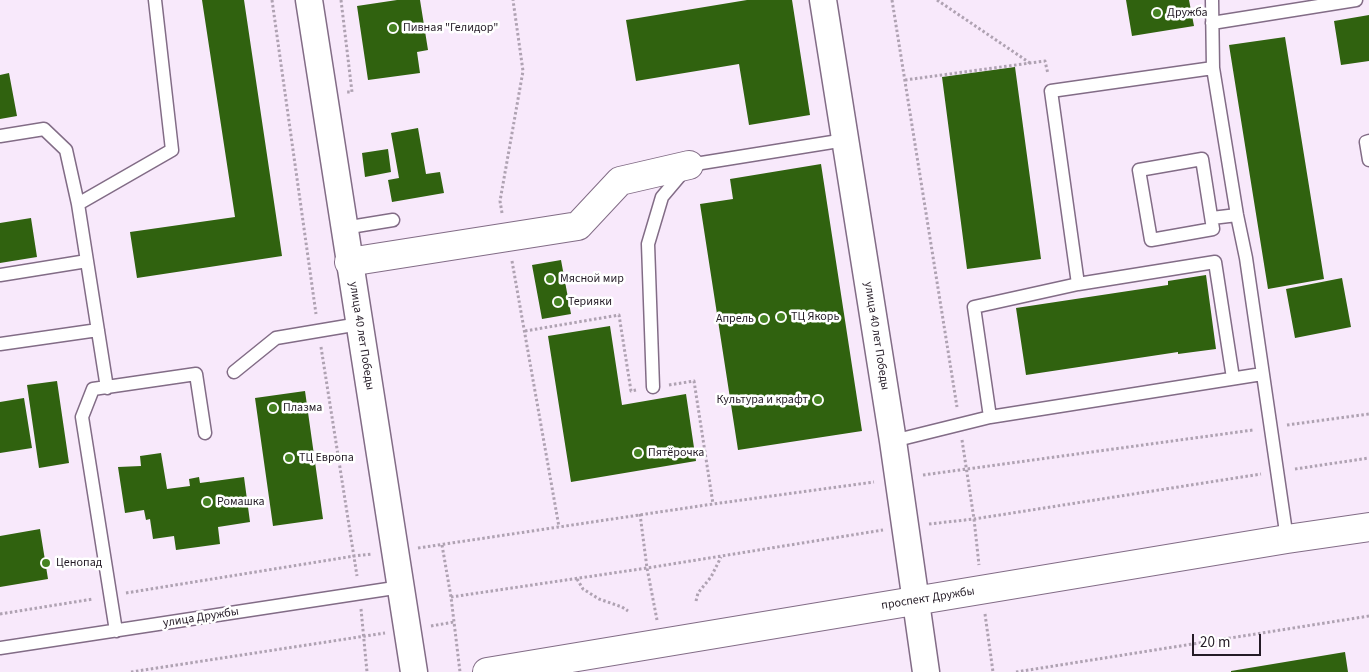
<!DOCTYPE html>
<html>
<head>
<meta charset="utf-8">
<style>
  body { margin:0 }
  #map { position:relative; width:1369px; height:672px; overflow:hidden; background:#f8e9fb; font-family:"Source Sans 3",sans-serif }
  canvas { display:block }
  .scale { position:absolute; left:1192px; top:634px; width:69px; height:22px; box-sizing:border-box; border:2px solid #241b26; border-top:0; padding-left:6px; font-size:15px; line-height:18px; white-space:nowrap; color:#241b26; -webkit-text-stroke:4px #fff; paint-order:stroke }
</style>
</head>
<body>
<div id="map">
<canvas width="1369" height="672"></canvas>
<div class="scale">20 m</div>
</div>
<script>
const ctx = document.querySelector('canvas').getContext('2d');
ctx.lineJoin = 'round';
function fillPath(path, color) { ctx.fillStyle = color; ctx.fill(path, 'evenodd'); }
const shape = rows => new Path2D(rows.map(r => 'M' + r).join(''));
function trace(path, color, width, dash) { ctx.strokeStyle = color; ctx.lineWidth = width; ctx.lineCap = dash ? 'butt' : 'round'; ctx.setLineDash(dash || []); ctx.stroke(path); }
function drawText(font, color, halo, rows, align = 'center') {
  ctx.font = font + ' "Source Sans 3",sans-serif'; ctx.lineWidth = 5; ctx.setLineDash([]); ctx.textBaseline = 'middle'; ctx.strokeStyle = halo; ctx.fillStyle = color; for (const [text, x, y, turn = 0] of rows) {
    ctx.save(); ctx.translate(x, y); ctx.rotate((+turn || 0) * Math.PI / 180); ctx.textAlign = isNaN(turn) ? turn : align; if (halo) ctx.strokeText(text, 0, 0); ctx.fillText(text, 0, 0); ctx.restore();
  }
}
const building = shape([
  [202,0,244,0,282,256,137,278,130,232,235,217],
  [397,0,420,0,428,50,417,52,420,73,368,80,357,6],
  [747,0,792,0,810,115,749,125,739,64,636,81,626,20],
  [1126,0,1189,0,1194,26,1132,36],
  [1369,15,1369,61,1341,65,1334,21],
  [1285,37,1324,279,1268,289,1229,45],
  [1015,67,1041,259,967,269,942,77],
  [9,73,17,116,0,119,0,75],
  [418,128,426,174,440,172,444,193,392,202,388,180,399,178,391,133],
  [388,149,391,172,365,177,362,153],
  [821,164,862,431,738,450,700,204,733,199,730,179],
  [31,218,37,257,0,263,0,223],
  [561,260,571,314,542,319,532,265],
  [1206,275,1216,349,1178,354,1178,352,1026,375,1016,308,1168,285,1168,281],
  [1342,278,1351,327,1295,338,1286,289],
  [610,326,622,405,686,394,696,461,571,482,548,336],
  [57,381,69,463,39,468,27,385],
  [305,391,323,519,273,526,255,398],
  [24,398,32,448,0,453,0,402],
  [161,453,167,489,190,486,189,479,199,477,200,483,244,477,250,522,218,527,220,544,176,550,174,536,153,539,150,519,146,520,144,510,125,513,118,467,141,466,140,456],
  [40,529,48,579,0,587,0,536],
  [1345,652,1348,672,1231,672,1231,671]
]);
const path = shape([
  [272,0,316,314],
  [341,0,352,92,347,92],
  [892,0,957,407],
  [937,0,1030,63],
  [905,80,1045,61,1048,74],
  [502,213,500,201,523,71,513,0],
  [512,261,559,527],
  [525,331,619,315,631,391,636,390],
  [321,347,357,576],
  [669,385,694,381,713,504],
  [1287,425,1369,414],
  [962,440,974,519,979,565],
  [1295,469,1369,458],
  [923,475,1253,430],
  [640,514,647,568,657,620],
  [929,524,974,519,1261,474],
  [442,545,451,597,460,672],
  [418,548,713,504,874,482],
  [577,579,583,589,599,599,622,607,628,611],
  [126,593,354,556,372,554],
  [451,597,647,568,883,530],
  [696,601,698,593,711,577,721,557],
  [361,609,367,672],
  [0,614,93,599],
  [985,614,993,672],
  [431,626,454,622],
  [131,672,385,633],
  [1016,672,1369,616]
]);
const lane = shape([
  [1212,0,1213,68,1237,215,1246,258,1287,539],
  [1212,23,1356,0],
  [0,136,44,129,66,150,78,204],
  [1369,141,1366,142,1369,160],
  [1202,159,1213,229,1151,240,1139,170,1202,159],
  [1212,218,1237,215],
  [344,228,393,220],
  [0,275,87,261],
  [1078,284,1051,91,1213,68],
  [0,344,98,330],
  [234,372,276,338,359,324],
  [653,387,648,244,662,197,689,165,845,140],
  [107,388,78,204,172,150,155,0],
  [990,417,974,307,1078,284,1215,262,1233,378],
  [893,441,990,417,1262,374],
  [116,631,82,417,93,389,196,374,205,433],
  [0,648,401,587]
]);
const street = shape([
  [309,0,414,672],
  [823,0,893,441,926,672]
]);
const secondary = shape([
  [349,262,578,226,620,181,689,165],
  [487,672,1287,539,1369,527]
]);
const markers = [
  [1157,13,5,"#468322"],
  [393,28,5,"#468322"],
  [550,279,5,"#468322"],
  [558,302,5,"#468322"],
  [781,317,5,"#468322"],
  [764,319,5,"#468322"],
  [818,400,5,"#468322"],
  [273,408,5,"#468322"],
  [638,453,5,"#468322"],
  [289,458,5,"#468322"],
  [207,502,5,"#468322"],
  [46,563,5,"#468322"]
];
const poiNames = [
  ["Дружба",1167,13],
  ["Пивная \"Гелидор\"",403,28],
  ["Мясной мир",560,279],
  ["Терияки",568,302],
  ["ТЦ Якорь",791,317],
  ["Апрель",754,319,"right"],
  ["Культура и крафт",808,400,"right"],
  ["Плазма",283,408],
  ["Пятёрочка",648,453],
  ["ТЦ Европа",299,458],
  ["Ромашка",217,502],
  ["Ценопад",56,563]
];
const streetNames = [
  ["улица 40 лет Победы",361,336,81],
  ["улица 40 лет Победы",876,336,81],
  ["проспект Дружбы",928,599,-9],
  ["улица Дружбы",201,618,-9]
];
fillPath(building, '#30620f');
trace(lane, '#826c86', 15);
trace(street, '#826c86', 29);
trace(secondary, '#826c86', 30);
trace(path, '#afa2b2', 3, [2.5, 2.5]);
trace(lane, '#fff', 12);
trace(street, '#fff', 26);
trace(secondary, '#fff', 28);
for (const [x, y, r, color] of markers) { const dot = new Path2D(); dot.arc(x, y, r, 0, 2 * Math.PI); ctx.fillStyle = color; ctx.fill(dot); trace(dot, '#fff', 2); }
drawText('12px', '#241b26', '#fff', poiNames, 'left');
drawText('12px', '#241b26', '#fff', streetNames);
</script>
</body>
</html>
